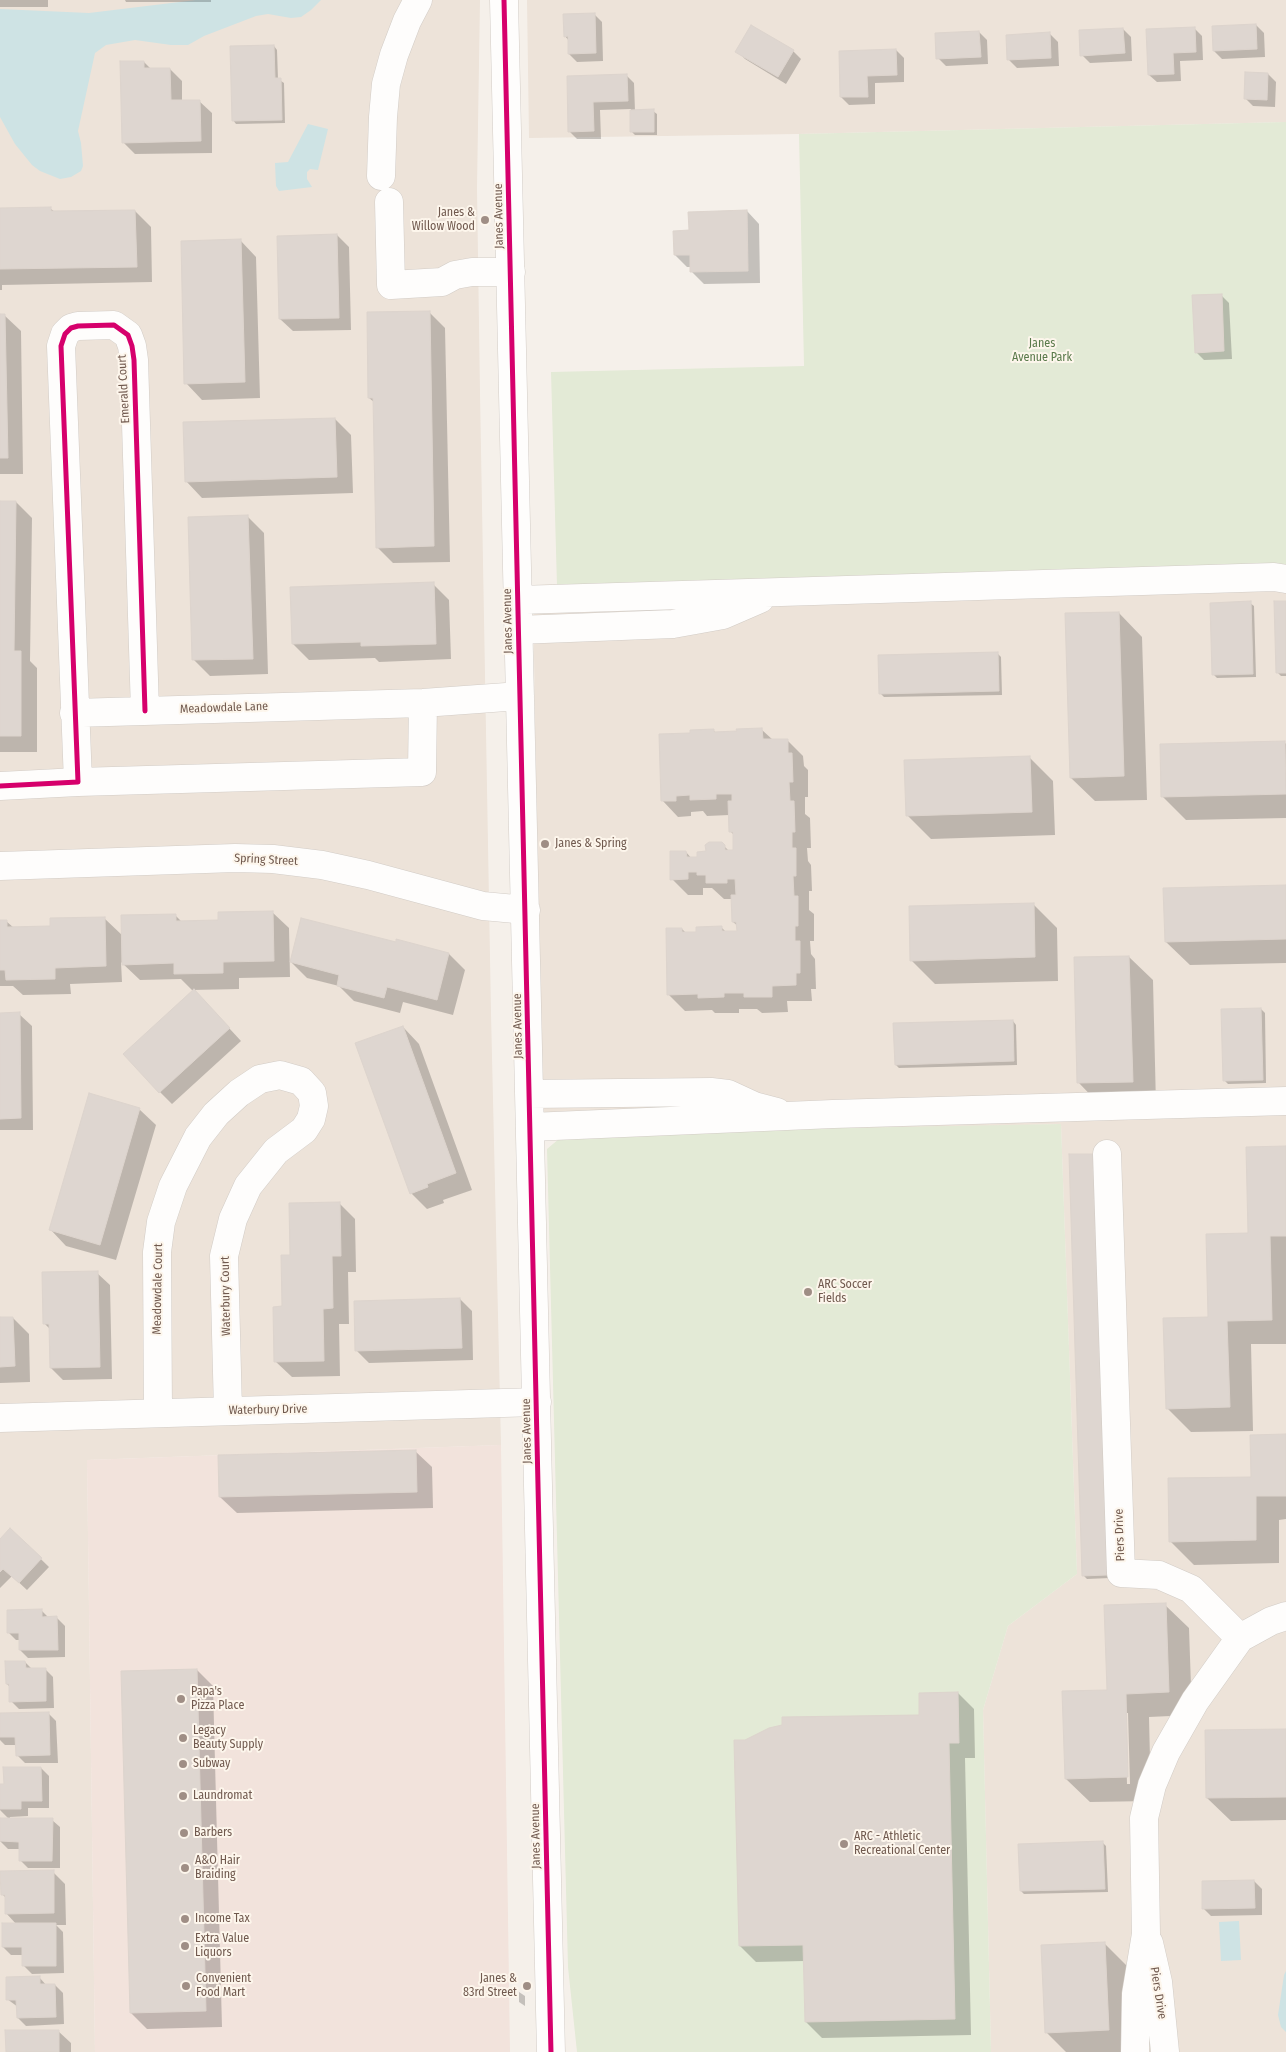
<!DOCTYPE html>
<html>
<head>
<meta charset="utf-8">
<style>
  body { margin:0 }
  canvas { display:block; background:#f5f0ea }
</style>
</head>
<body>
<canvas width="1286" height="2052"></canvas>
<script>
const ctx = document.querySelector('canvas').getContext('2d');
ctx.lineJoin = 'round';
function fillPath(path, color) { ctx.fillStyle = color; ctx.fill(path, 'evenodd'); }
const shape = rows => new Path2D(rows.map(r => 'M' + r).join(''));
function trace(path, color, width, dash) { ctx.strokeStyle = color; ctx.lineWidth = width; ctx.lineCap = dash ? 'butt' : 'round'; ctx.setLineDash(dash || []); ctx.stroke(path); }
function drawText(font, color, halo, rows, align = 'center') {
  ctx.font = font + ' "Fira Sans Condensed",sans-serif'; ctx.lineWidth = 4; ctx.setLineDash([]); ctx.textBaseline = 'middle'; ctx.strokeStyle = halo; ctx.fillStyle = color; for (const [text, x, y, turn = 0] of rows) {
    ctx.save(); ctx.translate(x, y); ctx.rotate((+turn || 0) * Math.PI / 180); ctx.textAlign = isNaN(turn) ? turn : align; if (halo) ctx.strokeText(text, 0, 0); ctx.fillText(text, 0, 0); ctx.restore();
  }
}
const residential = shape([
  [0,0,480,0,477,188,480,393,491,1013,501,1445,87,1460,95,2052,0,2052],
  [527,0,1286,0,1286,122,799,134,529,138],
  [1286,568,1286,2052,991,2052,983,1710,1008,1626,1077,1574,1061,1124,541,1138,533,585]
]);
const commercial = shape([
  [501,1445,510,2052,95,2052,87,1460]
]);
const green = shape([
  [1286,122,1286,568,557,586,551,372,804,366,799,134],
  [1061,1124,1077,1574,1008,1626,983,1710,991,2052,577,2052,568,1967,547,1149,566,1133]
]);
const water = shape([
  [196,0,321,0,311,10,301,17,291,18,268,14,256,16,204,36,188,45,171,45,135,40,106,45,95,53,78,131,81,143,83,166,81,171,71,177,60,179,40,171,32,165,15,144,0,117,0,9,89,13],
  [308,124,328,129,318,170,310,169,307,172,307,179,312,187,279,191,276,186,275,163,288,162],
  [1239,1921,1241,1960,1221,1961,1219,1922],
  [1286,1971,1286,2032,1281,2027,1278,2015,1284,1975]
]);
const shadow = shape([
  [0,0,48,0,48,7,0,7],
  [125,0,211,0,211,2,126,2],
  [594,14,602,22,603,61,577,62,569,54,569,41,565,36],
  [1256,25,1264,33,1265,57,1222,59,1214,51],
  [1194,28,1202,36,1203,60,1180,61,1181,81,1157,82,1149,75],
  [1123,29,1131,37,1132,61,1090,63,1082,55],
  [979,32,987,40,988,64,946,66,938,58],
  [1050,34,1058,42,1059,66,1017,68,1009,60],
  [274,46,277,50,278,79,284,83,285,123,236,124,233,120],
  [896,50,904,58,904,82,875,83,875,104,849,105,841,97],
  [737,51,793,51,801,59,786,84,745,59],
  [144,62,151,69,170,69,182,81,182,101,199,101,212,113,212,153,135,154,123,142],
  [1268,74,1276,82,1275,107,1253,106,1245,98],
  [626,75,634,83,635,111,653,111,657,114,657,135,635,135,632,132,631,109,600,110,601,139,577,139,569,131,568,77],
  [51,209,55,212,135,211,151,227,152,282,2,285,2,290,0,290,0,210],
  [747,211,759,224,760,283,704,284,692,272,692,267,687,267,675,255,690,232],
  [337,235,349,247,351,330,293,331,280,319],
  [240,240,256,257,260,398,202,400,186,383],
  [1221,295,1229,303,1232,359,1204,360,1196,352],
  [429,312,445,328,450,562,393,563,377,547,374,402,369,398],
  [0,315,4,315,21,331,23,474,0,474],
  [335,419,351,435,353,493,202,498,186,481],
  [0,502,16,502,32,518,30,661,37,668,37,752,0,752],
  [248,517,264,533,268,674,210,676,194,660],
  [433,584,449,600,451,659,379,662,375,658,309,660,293,644],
  [1286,602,1286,676,1281,676,1277,672],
  [1250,603,1254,606,1256,677,1217,678,1213,674],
  [1119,613,1142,637,1147,800,1095,801,1071,778],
  [997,653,1001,657,1002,695,884,697,880,693],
  [762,730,773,740,787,740,803,756,804,766,808,770,808,797,805,797,805,814,810,818,811,848,807,848,808,861,811,865,812,891,809,891,809,910,814,914,814,941,810,941,811,954,815,959,816,989,811,989,812,1001,787,1001,788,1012,762,1013,757,1009,739,1009,739,1013,715,1013,712,1010,685,1011,668,994,682,929,686,933,698,933,722,928,726,932,738,932,738,926,733,922,733,899,724,899,712,888,703,888,703,895,688,895,672,879,686,852,692,859,698,859,721,843,729,851,735,851,734,835,730,831,729,815,707,816,703,811,691,812,691,816,678,817,662,800,691,734,714,731,716,733],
  [1284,742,1286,744,1286,818,1186,820,1162,796],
  [1030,758,1053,781,1055,835,931,839,907,815],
  [1286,886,1286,963,1190,965,1166,942],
  [1033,904,1057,928,1058,981,935,984,911,960],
  [272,912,289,928,290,977,239,978,239,989,192,990,181,979,140,980,121,962,122,982,70,984,71,994,23,995,13,986,0,986,0,921,6,921,14,928,51,927,104,918,123,936,175,915,182,922,219,921],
  [397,943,449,954,465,970,453,1015,403,1002,400,1013,354,1001,339,986,307,978,291,962],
  [1129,957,1153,980,1156,1105,1102,1107,1079,1083],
  [206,1003,241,1041,172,1104,160,1092],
  [1261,1009,1265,1013,1266,1083,1228,1084,1224,1080],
  [0,1014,19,1014,32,1026,33,1130,0,1130],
  [1013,1021,1016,1025,1017,1065,899,1068,896,1065],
  [403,1027,419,1044,472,1190,443,1200,444,1203,427,1209,411,1193],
  [139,1109,156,1125,116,1260,66,1246,50,1229],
  [1286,1148,1286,1344,1251,1344,1253,1431,1191,1432,1167,1408,1250,1234],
  [1093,1155,1097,1158,1110,1578,1087,1579,1083,1575],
  [339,1203,355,1219,356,1272,348,1272,349,1324,339,1324,340,1376,292,1377,275,1361,292,1256],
  [97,1273,110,1285,112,1379,63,1380,51,1368,50,1329,44,1323],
  [460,1299,472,1311,473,1360,369,1363,357,1351],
  [0,1318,13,1318,29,1334,30,1382,0,1383],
  [1286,1435,1286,1519,1279,1520,1279,1563,1194,1565,1170,1541,1252,1478],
  [415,1451,432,1467,433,1508,237,1513,220,1497],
  [11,1530,49,1567,27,1590,12,1576,0,1588,0,1541],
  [1165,1605,1189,1628,1192,1715,1149,1717,1151,1801,1090,1802,1066,1779,1108,1691],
  [1125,1713,1128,1713,1130,1784,1127,1784],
  [42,1611,49,1618,57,1618,65,1626,65,1657,28,1658,20,1650,20,1640,16,1640,8,1632],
  [25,1662,32,1669,45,1669,53,1677,54,1708,19,1709,11,1701,10,1687,7,1684],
  [197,1670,213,1686,222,2027,147,2029,131,2013],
  [958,1693,974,1709,975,1758,965,1758,971,2035,822,2038,806,2022,805,1961,756,1962,740,1946,745,1741,920,1716],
  [48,1713,56,1721,58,1763,25,1763,17,1755,17,1745,5,1745,0,1740,0,1714],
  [1286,1730,1286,1820,1231,1821,1207,1798],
  [41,1768,49,1776,49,1808,28,1808,28,1816,10,1817,10,1819,52,1820,60,1827,60,1868,28,1868,20,1860,21,1849,8,1849,0,1841,9,1819,0,1810,0,1786,5,1786],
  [1103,1843,1106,1846,1108,1892,1024,1894,1021,1891],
  [53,1872,65,1884,66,1925,56,1925,63,1932,64,1973,32,1974,24,1966,23,1955,11,1955,3,1947,17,1925,6,1913,6,1898,2,1894],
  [1254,1881,1262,1889,1262,1915,1211,1916,1203,1908],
  [1104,1943,1128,1967,1132,2052,1066,2052,1046,2032],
  [39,1977,47,1986,55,1985,63,1993,64,2024,26,2026,18,2018,18,2007,7,1999],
  [519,1992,525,1996,525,2006,519,2002],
  [58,2031,71,2043,71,2052,7,2052]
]);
const building = shape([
  [595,13,596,53,568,54,568,36,564,37,563,14,595,13],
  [1256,24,1257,49,1213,51,1212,26,1256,24],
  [751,25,794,50,778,77,735,52,751,25],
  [1195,27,1196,52,1173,53,1174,74,1148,75,1146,29,1195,27],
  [1123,28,1125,53,1080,56,1079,30,1123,28],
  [979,31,981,57,936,59,935,33,979,31],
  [1050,32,1051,58,1007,60,1006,35,1050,32],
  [274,45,275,78,281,78,282,120,232,121,230,46,274,45],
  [896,49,897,75,867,76,868,97,840,97,839,51,896,49],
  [120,61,144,61,144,68,170,68,171,100,200,100,201,141,122,143,120,61],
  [1245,72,1268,73,1267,100,1244,99,1245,72],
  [627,74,628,101,593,102,594,131,568,132,567,76,627,74],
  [654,109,654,132,630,132,630,110,654,109],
  [51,207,51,211,135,210,137,267,0,269,0,208,51,207],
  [747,210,748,271,690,272,690,255,674,255,673,231,689,230,688,212,747,210],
  [337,234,339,318,279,319,277,236,337,234],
  [241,239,245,382,184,384,181,241,241,239],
  [1222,294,1224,351,1195,353,1192,295,1222,294],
  [430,311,434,546,376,548,373,398,368,398,367,312,430,311],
  [0,314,5,314,8,458,0,458,0,314],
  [335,418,337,477,185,482,183,422,335,418],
  [0,501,16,501,14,651,21,651,21,736,0,736,0,501],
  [248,515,253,659,192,660,188,517,248,515],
  [434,582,436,644,361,646,361,642,292,644,290,587,434,582],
  [1251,601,1253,674,1212,675,1210,603,1251,601],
  [1274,601,1286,601,1286,673,1276,673,1274,601],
  [1119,612,1124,776,1070,778,1065,613,1119,612],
  [998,652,999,691,879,694,878,655,998,652],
  [762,728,763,739,788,739,788,753,792,753,793,782,789,782,790,801,794,801,795,832,792,832,792,848,796,848,796,876,793,876,794,896,798,896,798,926,795,926,795,941,800,941,800,973,796,973,796,985,772,986,772,997,744,997,744,993,724,993,724,997,698,998,698,994,667,995,666,928,682,928,682,932,696,932,696,927,722,926,722,931,737,931,736,922,732,922,731,895,736,895,735,879,727,879,727,883,706,883,706,875,697,875,697,872,688,872,688,879,670,880,670,851,686,851,687,857,697,857,697,852,706,851,705,845,709,842,722,842,725,845,725,850,733,850,733,832,729,832,728,801,732,801,732,794,716,794,716,799,690,800,690,795,676,796,676,801,661,801,659,734,690,733,690,730,714,729,714,732,737,731,736,729,762,728],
  [1285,741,1286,794,1161,797,1160,744,1285,741],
  [1030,756,1032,812,906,816,904,760,1030,756],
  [1286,885,1286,939,1165,942,1163,888,1286,885],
  [1034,903,1035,957,910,961,909,906,1034,903],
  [273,911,274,961,223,962,223,973,174,974,174,963,122,965,121,915,176,914,176,921,218,920,218,912,273,911],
  [105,917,106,966,55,968,55,979,6,980,5,970,0,970,0,920,7,920,7,927,50,926,50,918,105,917],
  [301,918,396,942,396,939,449,953,437,1000,387,987,384,998,337,986,339,975,290,962,301,918],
  [1129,956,1133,1082,1077,1083,1074,957,1129,956],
  [194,989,230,1028,159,1093,123,1054,194,989],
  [1261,1008,1263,1080,1223,1081,1221,1009,1261,1008],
  [20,1012,21,1118,0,1119,0,1013,20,1012],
  [1013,1020,1014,1061,895,1065,893,1023,1013,1020],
  [403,1026,456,1173,427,1184,428,1187,410,1194,355,1043,403,1026],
  [89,1093,140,1108,100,1245,49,1230,89,1093],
  [1286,1146,1286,1236,1270,1236,1272,1320,1227,1321,1230,1407,1166,1409,1163,1318,1208,1317,1206,1234,1248,1233,1246,1147,1286,1146],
  [1069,1154,1093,1154,1107,1575,1082,1576,1069,1154],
  [340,1202,341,1256,332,1256,333,1308,323,1309,324,1361,274,1362,273,1307,282,1306,281,1255,290,1255,289,1203,340,1202],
  [98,1271,100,1367,50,1368,49,1324,43,1324,42,1272,98,1271],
  [460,1298,462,1348,355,1351,354,1301,460,1298],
  [0,1317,13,1317,15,1366,0,1367,0,1317],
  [1286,1434,1286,1496,1256,1496,1256,1540,1169,1542,1168,1478,1251,1477,1250,1435,1286,1434],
  [416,1450,417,1492,219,1497,218,1455,416,1450],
  [10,1528,42,1558,19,1583,3,1569,0,1572,0,1539,10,1528],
  [1166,1603,1169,1692,1126,1694,1128,1777,1065,1779,1062,1691,1107,1690,1104,1605,1166,1603],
  [42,1609,42,1617,57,1616,58,1650,19,1650,19,1633,7,1633,7,1610,42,1609],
  [5,1661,25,1661,26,1668,46,1668,46,1701,9,1702,9,1684,6,1684,5,1661],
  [197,1669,206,2011,130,2013,121,1671,197,1669],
  [958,1692,959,1743,949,1743,955,2019,805,2022,803,1945,739,1946,734,1740,745,1740,769,1728,782,1725,782,1717,919,1715,919,1693,958,1692],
  [49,1712,50,1755,16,1756,15,1737,0,1737,0,1713,49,1712],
  [1286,1729,1286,1797,1206,1798,1205,1730,1286,1729],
  [3,1767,41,1767,42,1801,21,1801,21,1809,0,1809,0,1784,4,1784,3,1767],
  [0,1818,53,1818,52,1861,19,1861,19,1842,0,1841,0,1818],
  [1103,1841,1105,1889,1020,1891,1018,1844,1103,1841],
  [54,1870,54,1913,5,1914,5,1895,1,1895,0,1871,54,1870],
  [1254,1880,1255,1908,1202,1909,1202,1881,1254,1880],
  [2,1923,56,1923,56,1966,22,1966,22,1947,2,1947,2,1923],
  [1105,1942,1109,2030,1045,2033,1041,1945,1105,1942],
  [40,1976,40,1984,55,1984,56,2017,17,2018,16,2000,6,2000,6,1977,40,1976],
  [5,2030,59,2030,59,2052,6,2052,5,2030]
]);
const minor = shape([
  [504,0,551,2052],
  [381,176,383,117,386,84,394,55,407,21,418,0],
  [389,202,391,285,442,282,455,275,472,272,511,272],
  [518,600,1274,577,1286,579],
  [518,630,673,624,723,615,760,599],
  [74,713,423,703,520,696],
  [78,782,422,772,423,703],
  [0,786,78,782,61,346,65,334,71,328,78,326,114,325,128,335,132,346,134,360,145,711],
  [0,866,235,858,273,859,322,865,368,875,483,906,526,910],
  [530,1094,711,1092,728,1094,754,1106,777,1112],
  [531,1127,833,1114,1286,1101],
  [1107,1154,1121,1573,1159,1575,1191,1589,1240,1638],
  [158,1413,157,1252,161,1222,173,1186,198,1137,216,1114,239,1093,260,1079,280,1075,301,1081,312,1093,314,1106,311,1119,304,1130,276,1151,248,1186,233,1219,224,1256,228,1411],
  [0,1418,537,1402],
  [1149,1943,1158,1982,1165,2052],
  [1135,2052,1136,1994,1146,1934,1144,1818,1152,1785,1166,1752,1195,1701,1240,1638,1271,1621,1286,1616]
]);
const cycleway = shape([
  [504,0,551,2052],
  [0,786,78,782,61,346,65,334,71,328,78,326,114,325,128,335,132,346,134,360,145,711]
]);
const markers = [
  [485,220,5,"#9f8e85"],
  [545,844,5,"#9f8e85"],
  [808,1292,5,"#9f8e85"],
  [181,1699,5,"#9f8e85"],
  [183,1738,5,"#9f8e85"],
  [183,1764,5,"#9f8e85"],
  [183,1796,5,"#9f8e85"],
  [184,1833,5,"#9f8e85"],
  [844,1844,5,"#9f8e85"],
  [185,1868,5,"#9f8e85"],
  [185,1919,5,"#9f8e85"],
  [185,1946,5,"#9f8e85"],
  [186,1986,5,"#9f8e85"],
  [527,1986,5,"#9f8e85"]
];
const poiNames = [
  ["Janes &",475,213,"right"],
  ["Willow Wood",475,227,"right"],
  ["Janes & Spring",555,844],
  ["ARC Soccer",818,1285],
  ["Fields",818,1299],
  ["Papa's",191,1692],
  ["Pizza Place",191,1706],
  ["Legacy",193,1731],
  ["Beauty Supply",193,1745],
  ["Subway",193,1764],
  ["Laundromat",193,1796],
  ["Barbers",194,1833],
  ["ARC - Athletic",854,1837],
  ["Recreational Center",854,1851],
  ["A&O Hair",195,1861],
  ["Braiding",195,1875],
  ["Income Tax",195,1919],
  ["Extra Value",195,1939],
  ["Liquors",195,1953],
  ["Convenient",196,1979],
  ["Food Mart",196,1993],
  ["Janes &",517,1979,"right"],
  ["83rd Street",517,1993,"right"]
];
const streetNames = [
  ["Janes Avenue",499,216,-91],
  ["Emerald Court",124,389,-93],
  ["Janes Avenue",508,621,-91],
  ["Meadowdale Lane",224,708,-2],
  ["Spring Street",266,860,3],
  ["Janes Avenue",518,1026,-91],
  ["Meadowdale Court",158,1289,-89],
  ["Waterbury Court",226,1296,-91],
  ["Waterbury Drive",268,1410,-1],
  ["Janes Avenue",527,1431,-91],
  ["Piers Drive",1120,1535,-92],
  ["Janes Avenue",536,1836,-91],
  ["Piers Drive",1158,1993,81]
];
const parkNames = [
  ["Janes",1042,344],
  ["Avenue Park",1042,358]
];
fillPath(residential, '#ede3d9');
fillPath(commercial, '#f2e3dc');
fillPath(green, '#e3ead6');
fillPath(water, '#cee3e4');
fillPath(shadow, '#0003');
fillPath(building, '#ded6d0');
trace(building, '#ddd4cd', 1);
trace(minor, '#d2ccc6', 29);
trace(minor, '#fefdfc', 28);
trace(cycleway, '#d6006c', 5);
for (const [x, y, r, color] of markers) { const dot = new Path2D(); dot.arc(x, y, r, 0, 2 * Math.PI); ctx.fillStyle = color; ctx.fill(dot); trace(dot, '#fdf6ec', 2); }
drawText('12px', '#70594e', '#fdf6ec', poiNames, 'left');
drawText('12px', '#70594e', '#fdf6ec', streetNames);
drawText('12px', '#5a7a4b', '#fdf6ec', parkNames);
</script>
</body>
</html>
